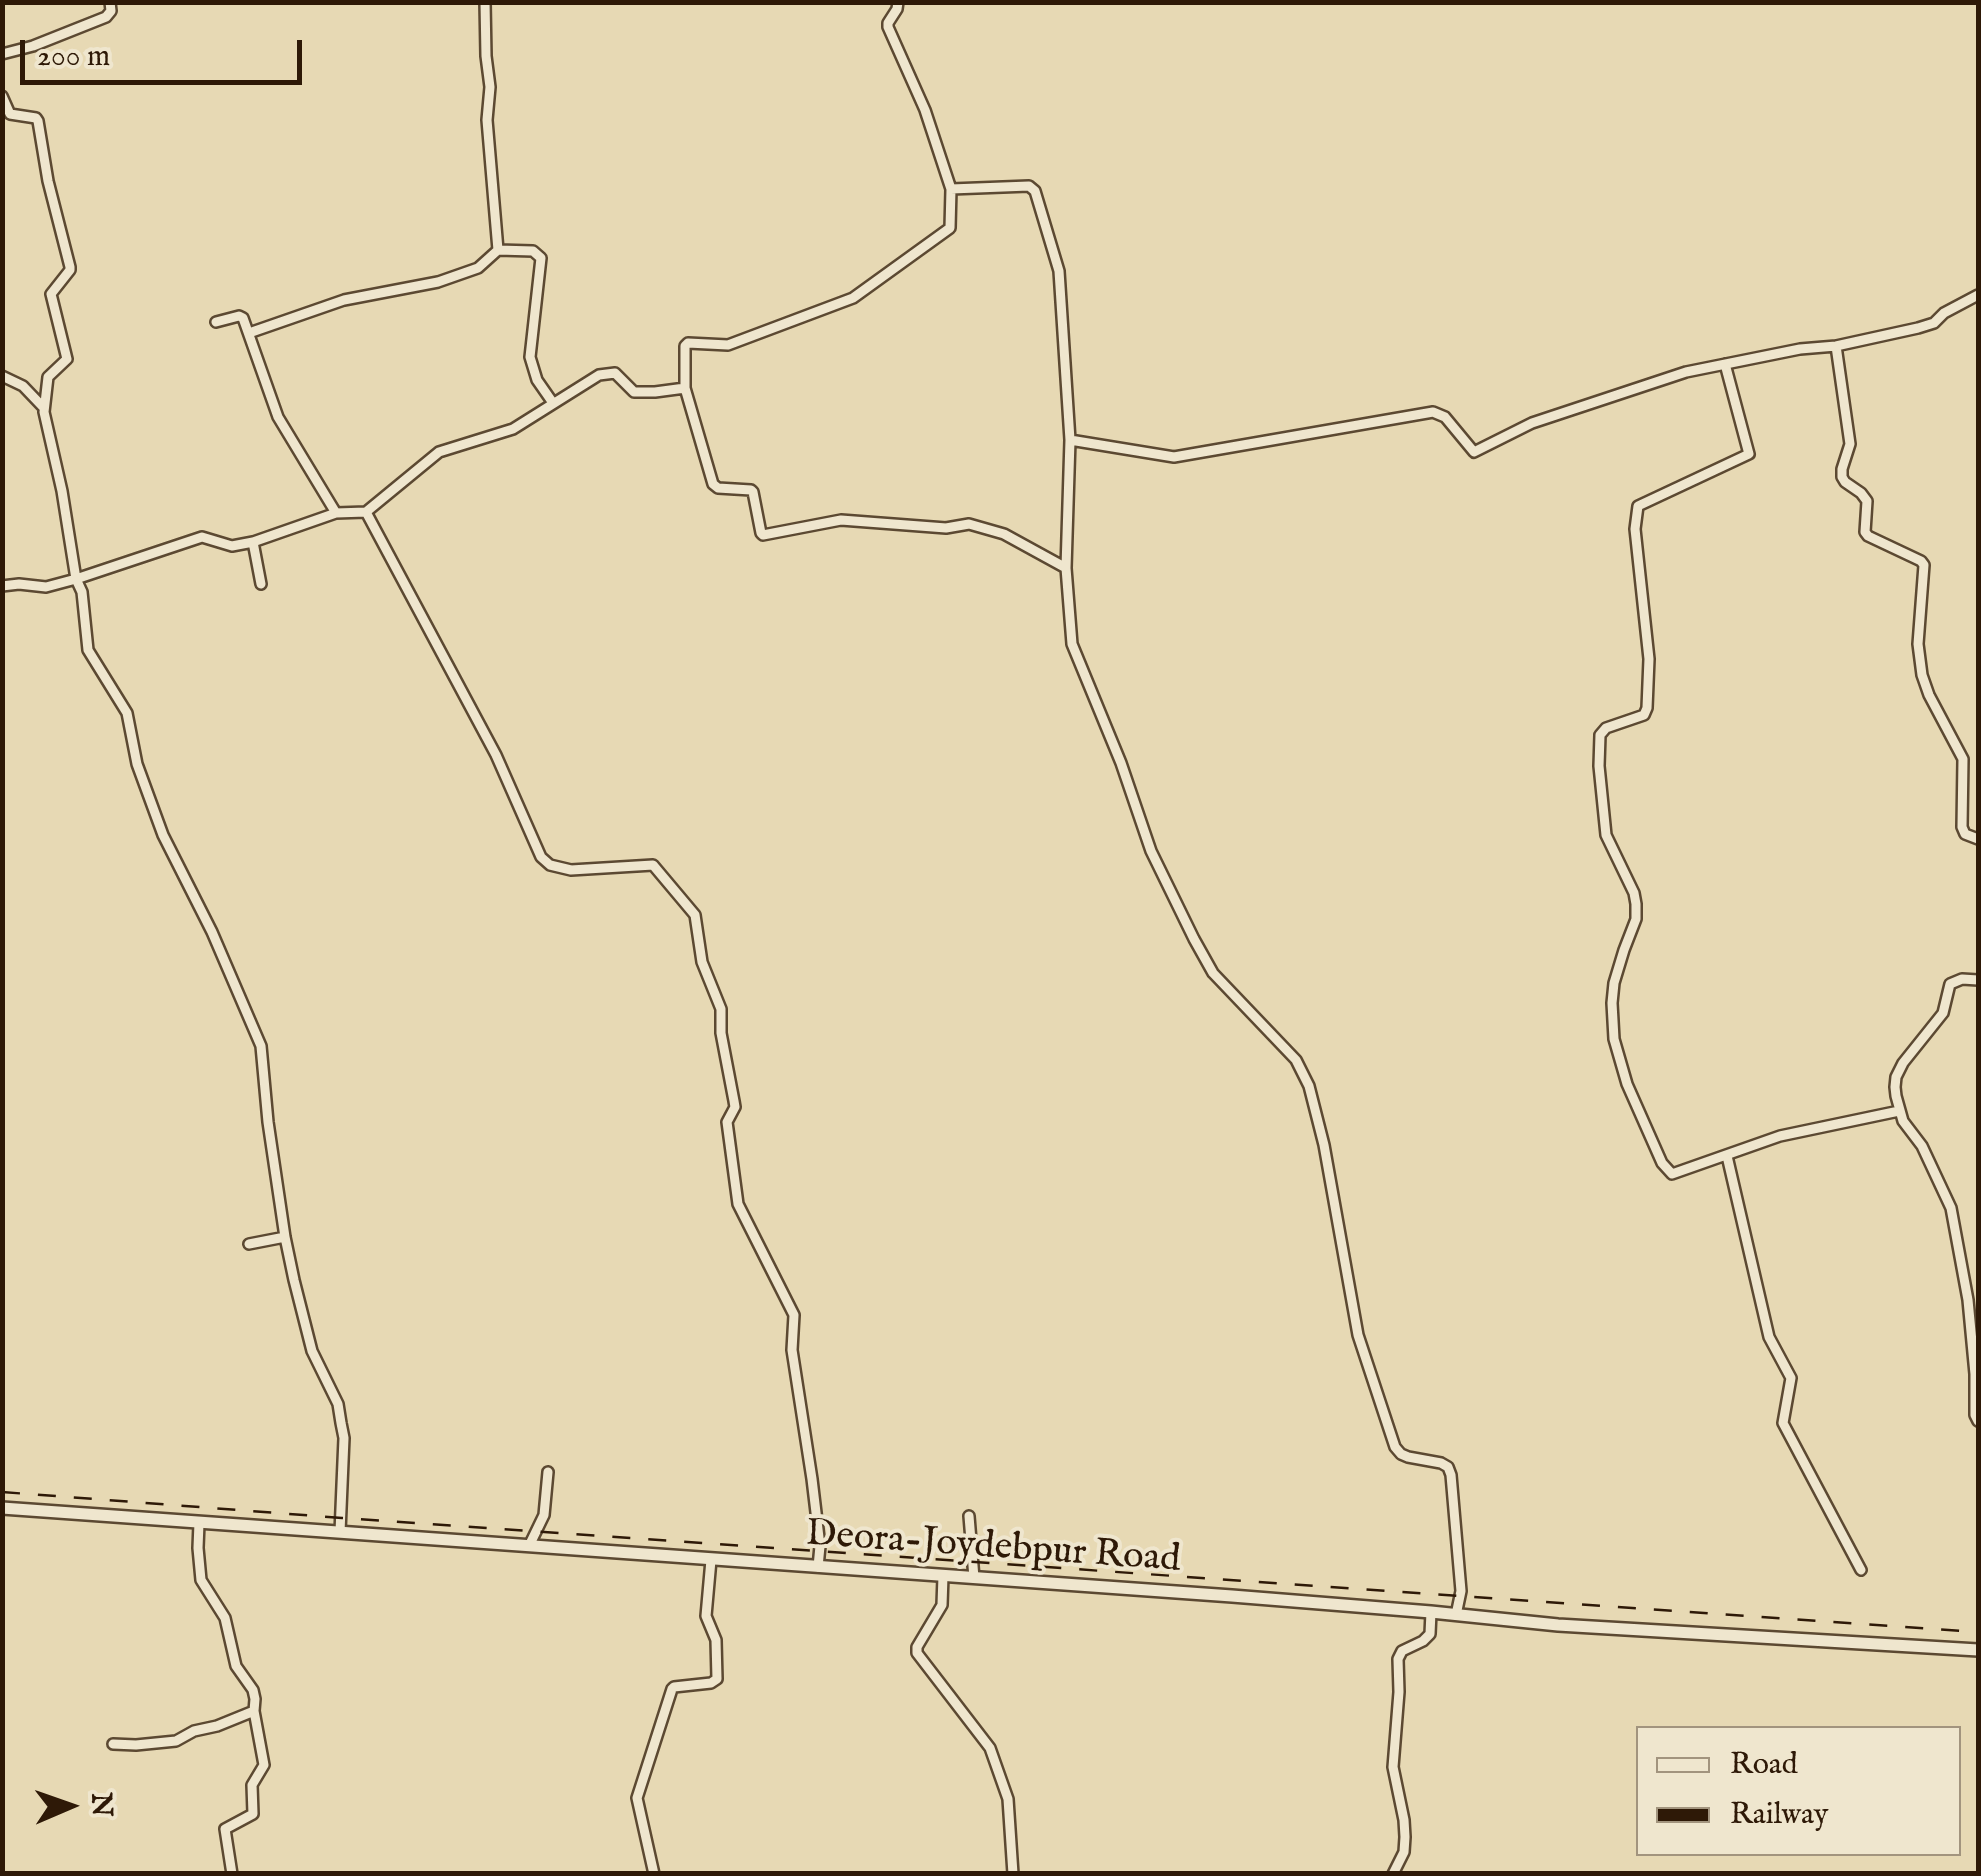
<!DOCTYPE html>
<html>
<head>
<meta charset="utf-8">
<style>
  body { margin:0 }
  #map { position:relative; width:1981px; height:1876px; overflow:hidden; background:#e7d9b4; font-family:"IM FELL English",serif }
  canvas { display:block }
  .frame { position:absolute; inset:0; border:5px solid #2e1907; pointer-events:none }
  .legend { position:absolute; left:1636px; top:1726px; width:325px; height:130px; box-sizing:border-box; background:#efe6ce; border:2px solid #a2947e; margin:0; padding:12px 18px; list-style:none; font-size:30px; color:#2e1907 }
  .legend li { display:flex; align-items:center; gap:20px; height:50px }
  .legend b { width:50px; border:2px solid #a2947e }
  .north { position:absolute; left:20px; top:1756px; width:100px; height:100px; -webkit-text-stroke:8px #efe6ce; paint-order:stroke; rotate:88deg; font-size:28px; font-weight:700; line-height:40px; text-align:center; color:#2e1907 }
  .north::after { content:''; display:block; margin:auto; width:35px; height:45px; background:#2e1907; clip-path:polygon(50% 0,100% 100%,50% 72%,0 100%) }
  .scale { position:absolute; left:20px; top:40px; width:282px; height:45px; box-sizing:border-box; border:5px solid #2e1907; border-top:0; padding-left:12px; font-size:30px; line-height:35px; white-space:nowrap; color:#2e1907; -webkit-text-stroke:8px #efe6ce; paint-order:stroke }
</style>
</head>
<body>
<div id="map">
<canvas width="1981" height="1876"></canvas>
<div class="frame"></div>
<ul class="legend">
<li><b style="height:12px;background:#efe6ce"></b>Road</li>
<li><b style="height:12px;background:#2e1907"></b>Railway</li>
</ul>
<div class="north">N</div>
<div class="scale">200 m</div>
</div>
<script>
const ctx = document.querySelector('canvas').getContext('2d');
ctx.lineJoin = 'round';
const shape = rows => new Path2D(rows.map(r => 'M' + r).join(''));
function trace(path, color, width, dash) { ctx.strokeStyle = color; ctx.lineWidth = width; ctx.lineCap = dash ? 'butt' : 'round'; ctx.setLineDash(dash || []); ctx.stroke(path); }
function drawText(font, color, halo, rows, align = 'center') {
  ctx.font = font + ' "IM FELL English",serif'; ctx.lineWidth = 8; ctx.setLineDash([]); ctx.textBaseline = 'middle'; ctx.strokeStyle = halo; ctx.fillStyle = color; for (const [text, x, y, turn = 0] of rows) {
    ctx.save(); ctx.translate(x, y); ctx.rotate((+turn || 0) * Math.PI / 180); ctx.textAlign = isNaN(turn) ? turn : align; if (halo) ctx.strokeText(text, 0, 0); ctx.fillText(text, 0, 0); ctx.restore();
  }
}
const minor = shape([
  [485,2,486,56,490,87,487,120,498,250],
  [898,2,897,9,888,23,888,27,925,110,951,189,950,228,853,298,728,345,688,343,685,346,685,388,713,484,718,488,751,490,753,492,761,533,763,535,841,520,946,528,969,524,1004,534,1066,568],
  [2,54,33,46,106,17,111,11,110,2],
  [2,96,10,114,36,118,38,121,48,181,70,267,70,270,51,294,67,359,48,377,44,412,62,491,76,579,82,592,88,650,127,713,137,764,163,835,212,932,261,1046,268,1122,285,1237,294,1280,312,1351,338,1404,341,1423,344,1438,340,1532],
  [951,189,1029,186,1035,191,1059,271,1070,440,1066,568,1072,644,1121,763,1151,851,1194,939,1213,973,1296,1060,1309,1086,1324,1145,1358,1335,1395,1447,1401,1454,1408,1457,1441,1463,1448,1467,1451,1475,1461,1591,1456,1615],
  [216,322,239,316,243,318,278,417,336,513],
  [249,333,344,300,438,282,478,268,498,250,533,251,541,258,530,357,537,380,553,403],
  [1836,346,1850,444,1842,469,1842,477,1845,482,1861,493,1867,501,1865,532,1868,536,1921,561,1924,565,1918,644,1922,675,1929,695,1963,759,1962,827,1965,834,1978,839],
  [1725,364,1749,454,1638,506,1635,529,1649,659,1647,708,1644,715,1606,728,1600,735,1599,766,1606,835,1634,893,1636,904,1636,919,1624,950,1614,983,1612,1003,1614,1039,1627,1084,1662,1163,1672,1174,1780,1136,1899,1111],
  [2,376,23,386,44,408],
  [1070,440,1174,457,1433,412,1445,417,1474,452,1532,423,1686,372,1800,349,1836,346,1918,328,1934,323,1944,313,1978,295],
  [366,512,496,755,541,857,550,865,571,870,653,865,695,915,702,962,721,1009,721,1033,734,1101,735,1107,727,1122,738,1204,794,1315,792,1350,812,1479,820,1546,818,1567],
  [253,542,261,584],
  [2,586,19,584,46,587,76,579,202,537,232,546,253,542,336,513,366,512,439,452,513,429,599,375,615,373,634,392,655,392,685,388],
  [1978,980,1962,979,1950,984,1943,1013,1903,1063,1896,1077,1895,1087,1896,1096,1903,1121,1922,1146,1951,1208,1968,1300,1975,1374,1975,1415,1978,1421],
  [1727,1156,1769,1337,1791,1378,1783,1423,1861,1570],
  [249,1244,285,1237],
  [969,1516,974,1578],
  [199,1523,198,1548,201,1580,225,1618,236,1666,253,1690,255,1699,254,1711,264,1765,252,1785,253,1814,225,1829,232,1874],
  [529,1546,544,1515,548,1472],
  [943,1576,942,1605,917,1647,917,1653,990,1748,1008,1799,1013,1874],
  [113,1744,136,1745,176,1741,194,1731,217,1726,254,1711],
  [654,1874,637,1798,672,1689,674,1687,711,1683,717,1679,716,1640,706,1616,711,1560],
  [1393,1874,1404,1852,1405,1837,1404,1820,1393,1767,1399,1692,1398,1659,1402,1651,1423,1641,1430,1634,1431,1612]
]);
const tertiary = shape([
  [2,1508,1232,1596,1431,1612,1558,1625,1978,1650]
]);
const rail = shape([
  [2,1492,342,1518,1978,1632]
]);
const streetNames = [
  ["Deora-Joydebpur Road",993,1549,4]
];
trace(minor, '#5c4932', 14);
trace(tertiary, '#5c4932', 16);
trace(minor, '#efe6ce', 9);
trace(tertiary, '#efe6ce', 11);
trace(rail, '#2e1907', 2.5, [18, 18]);
drawText('38px', '#2e1907', '#efe6ce', streetNames);
</script>
</body>
</html>
